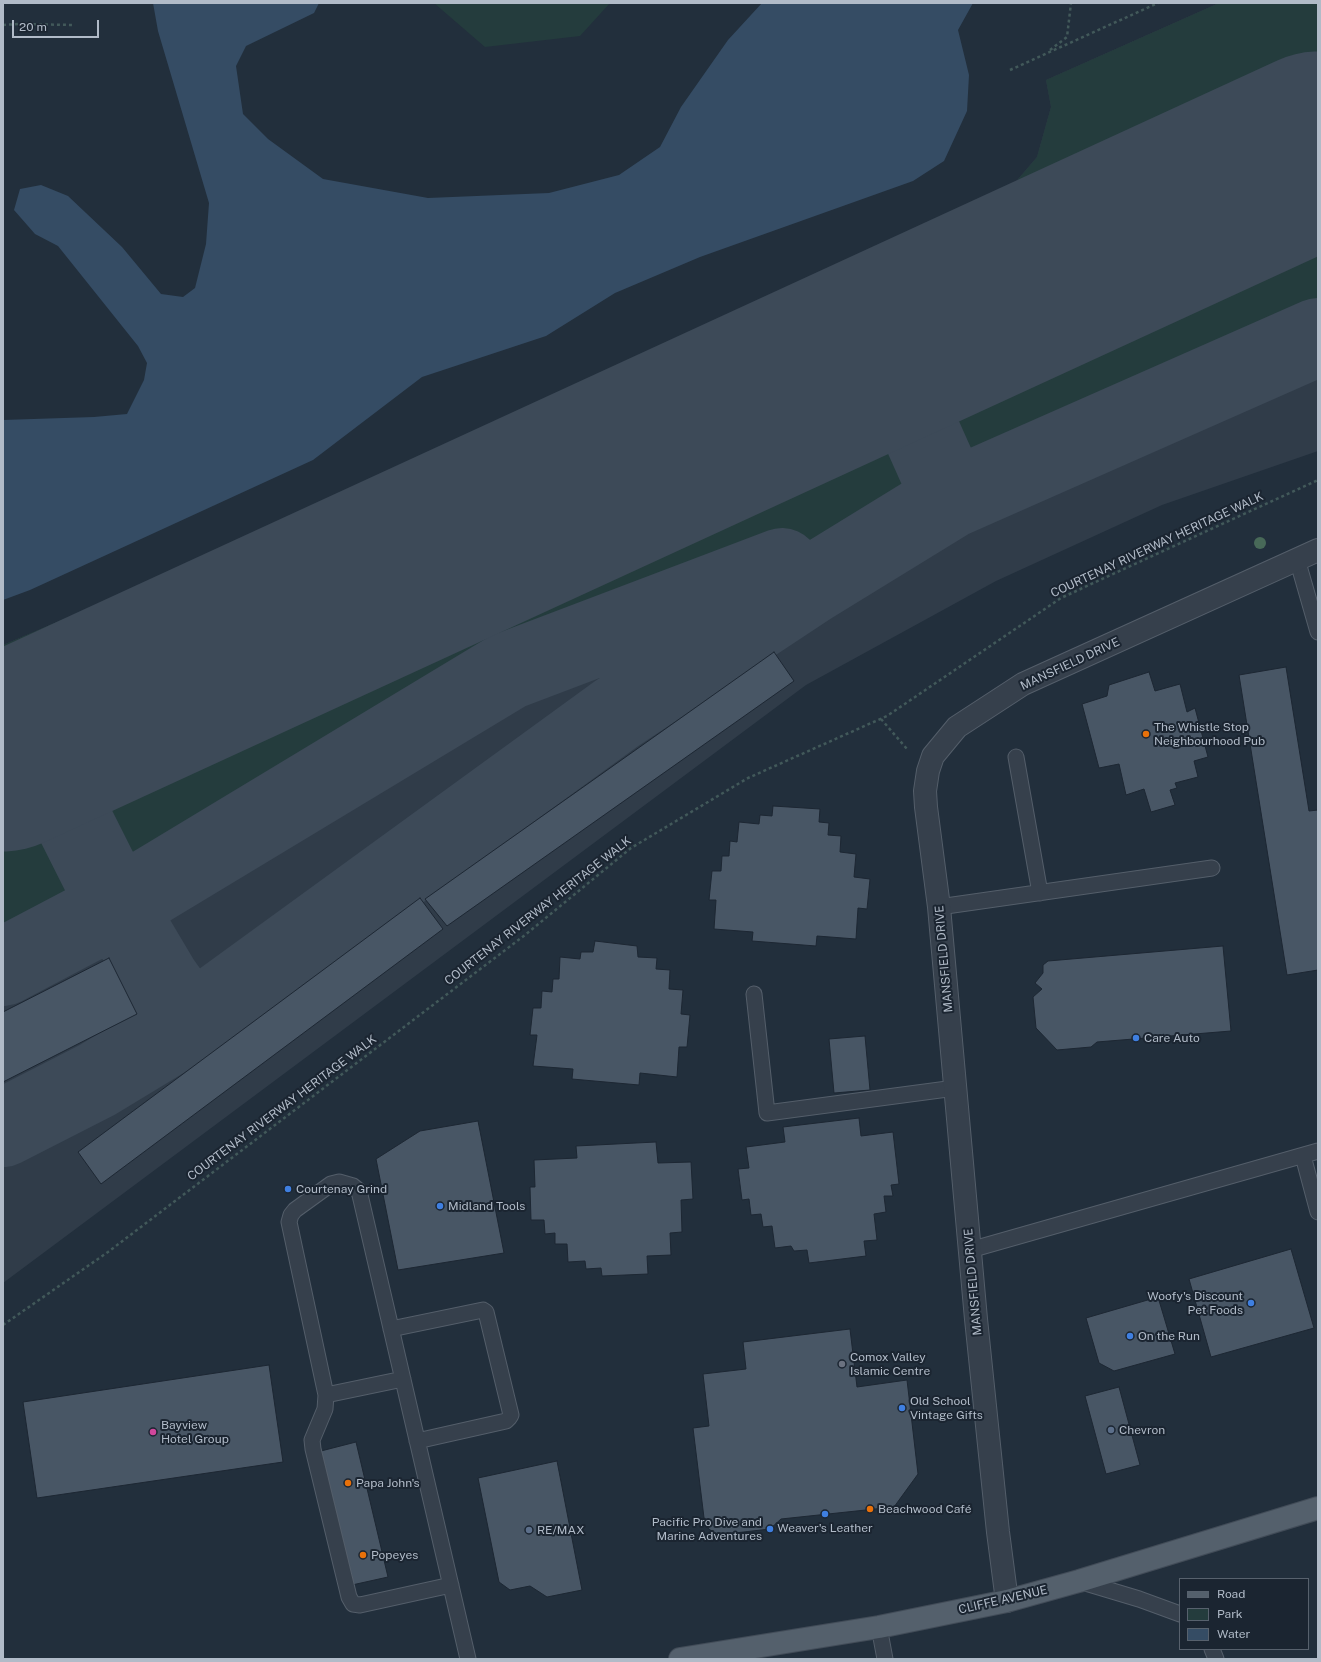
<!DOCTYPE html>
<html>
<head>
<meta charset="utf-8">
<style>
  body { margin:0 }
  #map { position:relative; width:1321px; height:1662px; overflow:hidden; background:#222f3c; font-family:"Public Sans",sans-serif }
  canvas { display:block }
  .frame { position:absolute; inset:0; border:4px solid #b1bbc8; pointer-events:none }
  .legend { position:absolute; left:1179px; top:1578px; width:130px; height:72px; box-sizing:border-box; background:#1b2531; border:1px solid #57616d; margin:0; padding:5px 7px; list-style:none; font-size:12px; color:#b1bbc8 }
  .legend li { display:flex; align-items:center; gap:8px; height:20px }
  .legend b { width:20px; border:1px solid #57616d }
  .scale { position:absolute; left:12px; top:20px; width:87px; height:18px; box-sizing:border-box; border:2px solid #b1bbc8; border-top:0; padding-left:5px; font-size:12px; line-height:14px; white-space:nowrap; color:#b1bbc8; -webkit-text-stroke:3px #1b2531; paint-order:stroke }
</style>
</head>
<body>
<div id="map">
<canvas width="1321" height="1662"></canvas>
<div class="frame"></div>
<ul class="legend">
<li><b style="height:5px;background:#54606c"></b>Road</li>
<li><b style="height:11px;background:#243c3d"></b>Park</li>
<li><b style="height:11px;background:#354c64"></b>Water</li>
</ul>
<div class="scale">20 m</div>
</div>
<script>
const ctx = document.querySelector('canvas').getContext('2d');
ctx.lineJoin = 'round';
function fillPath(path, color) { ctx.fillStyle = color; ctx.fill(path, 'evenodd'); }
const shape = rows => new Path2D(rows.map(r => 'M' + r).join(''));
function trace(path, color, width, dash) { ctx.strokeStyle = color; ctx.lineWidth = width; ctx.lineCap = dash ? 'butt' : 'round'; ctx.setLineDash(dash || []); ctx.stroke(path); }
function drawText(font, color, halo, rows, align = 'center') {
  ctx.font = font + ' "Public Sans",sans-serif'; ctx.lineWidth = 4; ctx.setLineDash([]); ctx.textBaseline = 'middle'; ctx.strokeStyle = halo; ctx.fillStyle = color; for (const [text, x, y, turn = 0] of rows) {
    ctx.save(); ctx.translate(x, y); ctx.rotate((+turn || 0) * Math.PI / 180); ctx.textAlign = isNaN(turn) ? turn : align; if (halo) ctx.strokeText(text, 0, 0); ctx.fillText(text, 0, 0); ctx.restore();
  }
}
const airport = shape([
  [1219,3,1318,3,1318,451,1162,505,996,581,806,685,3,1283,3,645,153,581,1007,192,1037,157,1051,107,1046,80]
]);
const green = shape([
  [434,3,610,3,580,36,485,47],
  [1219,3,1318,3,1318,107,858,320,3,708,3,645,153,581,1007,192,1037,157,1051,107,1046,80],
  [1318,196,1318,326,975,481,957,482,947,476,913,399,914,388,919,374,928,369,1063,313],
  [862,398,885,402,907,439,916,461,925,484,926,495,908,511,498,663,124,886,67,779,67,766,75,760],
  [29,785,40,788,95,891,94,902,87,914,3,958,3,793,15,788]
]);
const water = shape([
  [153,3,319,3,314,13,246,46,236,66,243,114,268,139,323,179,428,198,549,193,619,175,660,147,681,107,728,40,762,3,973,3,958,30,969,75,967,111,944,161,913,181,700,257,615,293,546,336,422,377,313,460,30,590,3,600,3,420,94,417,127,414,144,380,147,363,138,346,58,246,35,234,14,210,20,189,41,185,68,196,122,247,161,294,183,297,195,288,206,244,209,203,158,31]
]);
const taxiway = shape([
  [884,349,951,499],
  [33,740,117,907,161,981,191,1023],
  [3,967,117,907,508,671,782,567],
  [3,1128,97,1080,191,1023,616,714,811,585,951,499,1318,337]
]);
const runway = shape([
  [3,754,1318,149]
]);
const building = shape([
  [774,652,794,681,447,926,425,899,774,652],
  [1286,667,1309,811,1318,810,1318,970,1287,975,1239,675,1286,667],
  [1149,672,1155,691,1180,684,1187,712,1195,708,1208,757,1194,761,1198,777,1175,783,1177,788,1170,790,1175,805,1151,812,1144,789,1126,795,1119,764,1099,768,1082,704,1107,696,1109,685,1149,672],
  [773,806,820,809,819,822,829,823,828,835,841,836,840,852,856,854,854,877,870,879,867,909,858,908,856,939,817,936,816,946,752,941,753,932,714,929,716,900,709,900,712,871,721,871,722,856,729,856,730,841,737,842,739,822,759,824,760,815,772,816,773,806],
  [420,898,443,929,101,1184,78,1152,420,898],
  [595,941,637,946,638,957,657,958,656,969,670,970,669,989,683,990,681,1014,690,1015,687,1047,679,1047,677,1077,640,1073,639,1085,572,1079,573,1069,533,1066,537,1035,530,1035,533,1008,541,1008,542,991,552,992,553,979,559,979,560,957,580,959,581,952,593,952,595,941],
  [1223,946,1231,1031,1097,1042,1091,1047,1057,1050,1036,1028,1033,997,1042,989,1035,983,1043,973,1043,965,1048,961,1223,946],
  [109,958,137,1014,3,1082,3,1012,109,958],
  [865,1036,870,1090,834,1093,829,1039,865,1036],
  [859,1118,861,1136,893,1132,899,1184,891,1185,893,1196,884,1196,886,1212,874,1214,877,1240,864,1241,866,1256,809,1263,807,1250,794,1251,791,1246,775,1248,772,1226,763,1227,761,1214,751,1215,749,1199,742,1200,738,1169,749,1168,746,1147,785,1142,783,1127,859,1118],
  [478,1121,504,1253,398,1270,376,1159,420,1131,478,1121],
  [656,1142,658,1163,691,1162,693,1199,681,1200,682,1232,670,1233,671,1255,647,1256,648,1274,602,1276,601,1268,586,1269,585,1261,568,1262,567,1244,555,1244,555,1233,545,1234,544,1220,531,1220,530,1187,535,1187,534,1160,577,1158,576,1146,656,1142],
  [1291,1249,1314,1328,1211,1357,1189,1279,1291,1249],
  [1158,1297,1175,1354,1114,1371,1099,1363,1086,1318,1158,1297],
  [850,1329,857,1387,907,1380,918,1474,894,1507,781,1519,770,1529,717,1535,705,1526,693,1428,709,1426,703,1374,746,1369,743,1342,850,1329],
  [269,1365,283,1462,37,1498,23,1402,269,1365],
  [1119,1387,1140,1465,1106,1474,1085,1396,1119,1387],
  [356,1442,388,1577,352,1585,321,1451,356,1442],
  [557,1461,582,1590,547,1597,530,1586,510,1590,499,1582,478,1478,557,1461]
]);
const path = shape([
  [3,25,18,24,75,25],
  [1050,50,1067,37,1071,3],
  [1010,70,1158,3],
  [881,719,907,749],
  [3,1325,108,1252,525,935,631,848,748,778,887,716,1061,598,1318,480]
]);
const lane = shape([
  [1297,559,1318,632],
  [1016,757,1040,893],
  [939,907,1212,868],
  [754,994,767,1113,955,1088],
  [1303,1156,1318,1212],
  [970,1250,1318,1151],
  [391,1329,483,1310,486,1312,511,1415,509,1418,506,1421,417,1441],
  [326,1395,403,1379],
  [1079,1581,1139,1599,1180,1614],
  [451,1585,360,1605,353,1604,349,1597,313,1449,312,1440,325,1409,326,1395,289,1222,291,1215,295,1210,331,1184,339,1182,353,1186,358,1190,360,1195,468,1659],
  [879,1627,885,1659],
  [1212,1649,1216,1659]
]);
const street = shape([
  [1007,1601,998,1532,976,1319,939,907,926,807,925,791,928,771,933,756,957,727,1023,684,1318,550]
]);
const primary = shape([
  [680,1659,879,1627,1007,1601,1079,1581,1318,1508]
]);
const trees = [
  [1260,543]
];
const markers = [
  [1146,734,4,"#e8710a"],
  [1136,1038,4,"#3f7fe0"],
  [288,1189,4,"#3f7fe0"],
  [440,1206,4,"#3f7fe0"],
  [1251,1303,4,"#3f7fe0"],
  [1130,1336,4,"#3f7fe0"],
  [842,1364,4,"#6b7280"],
  [902,1408,4,"#3f7fe0"],
  [1111,1430,4,"#5c6f8a"],
  [153,1432,4,"#d1479c"],
  [348,1483,4,"#e8710a"],
  [870,1509,4,"#e8710a"],
  [825,1514,4,"#3f7fe0"],
  [770,1529,4,"#3f7fe0"],
  [529,1530,4,"#5c6f8a"],
  [363,1555,4,"#e8710a"]
];
const streetNames = [
  ["COURTENAY RIVERWAY HERITAGE WALK",1157,545,-25],
  ["MANSFIELD DRIVE",1070,664,-25],
  ["COURTENAY RIVERWAY HERITAGE WALK",538,911,-38],
  ["MANSFIELD DRIVE",944,959,-95],
  ["COURTENAY RIVERWAY HERITAGE WALK",282,1108,-37],
  ["MANSFIELD DRIVE",973,1282,-95],
  ["CLIFFE AVENUE",1003,1600,-13]
];
const poiNames = [
  ["The Whistle Stop",1154,727],
  ["Neighbourhood Pub",1154,741],
  ["Care Auto",1144,1038],
  ["Courtenay Grind",296,1189],
  ["Midland Tools",448,1206],
  ["Woofy's Discount",1243,1296,"right"],
  ["Pet Foods",1243,1310,"right"],
  ["On the Run",1138,1336],
  ["Comox Valley",850,1357],
  ["Islamic Centre",850,1371],
  ["Old School",910,1401],
  ["Vintage Gifts",910,1415],
  ["Bayview",161,1425],
  ["Hotel Group",161,1439],
  ["Chevron",1119,1430],
  ["Papa John's",356,1483],
  ["Beachwood Café",878,1509],
  ["Pacific Pro Dive and",762,1522,"right"],
  ["Marine Adventures",762,1536,"right"],
  ["Weaver's Leather",825,1528,"center"],
  ["RE/MAX",537,1530],
  ["Popeyes",371,1555]
];
fillPath(airport, '#303c49');
fillPath(green, '#243c3d');
fillPath(water, '#354c64');
trace(taxiway, '#3d4a58', 78);
trace(runway, '#3d4a58', 195);
fillPath(building, '#485665');
trace(building, '#1d2733', 1);
trace(lane, '#545e6a', 17);
trace(street, '#545e6a', 24);
trace(primary, '#424c58', 24);
trace(path, '#42595a', 2.5, [3, 3]);
trace(lane, '#36404c', 15);
trace(street, '#36404c', 22);
trace(primary, '#54606c', 22);
ctx.fillStyle = '#486958';
for (const [x, y] of trees) { ctx.beginPath(); ctx.arc(x, y, 6, 0, 2 * Math.PI); ctx.fill(); }
for (const [x, y, r, color] of markers) { const dot = new Path2D(); dot.arc(x, y, r, 0, 2 * Math.PI); ctx.fillStyle = color; ctx.fill(dot); trace(dot, '#1b2531', 1.5); }
drawText('12px', '#b1bbc8', '#1b2531', streetNames);
drawText('12px', '#b1bbc8', '#1b2531', poiNames, 'left');
</script>
</body>
</html>
